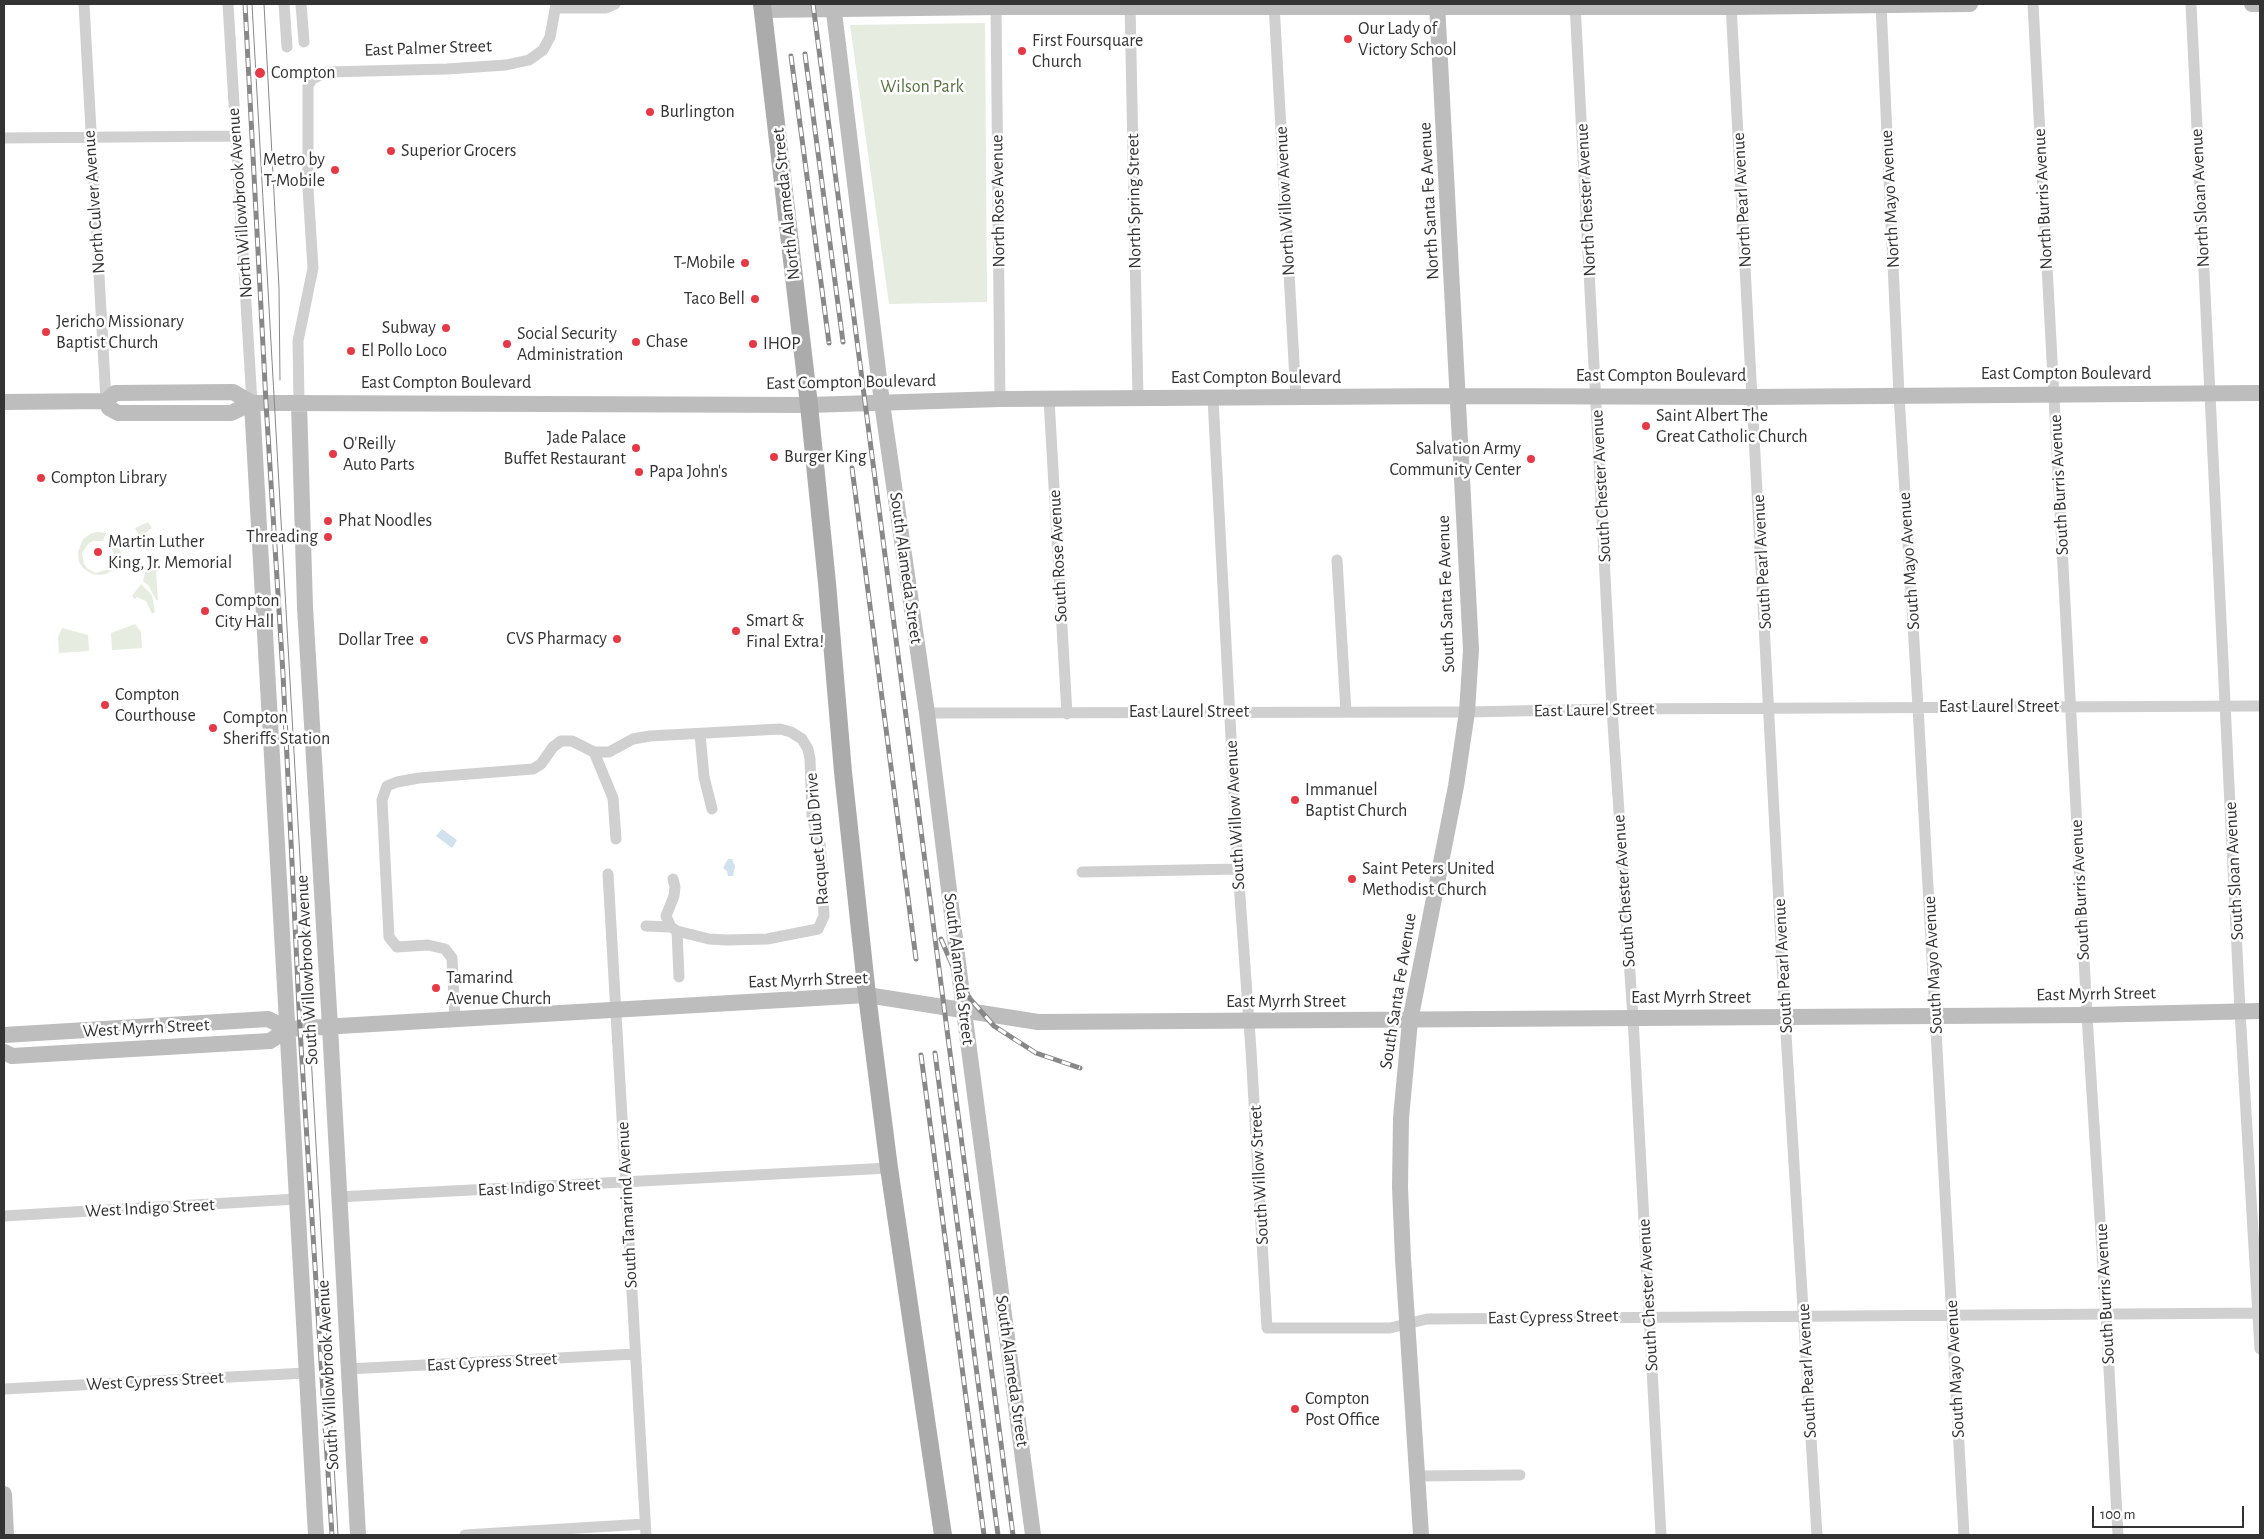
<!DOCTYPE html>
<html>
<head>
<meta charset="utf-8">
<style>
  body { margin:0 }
  #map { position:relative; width:2264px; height:1539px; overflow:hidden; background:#fff; font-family:"Alegreya Sans",sans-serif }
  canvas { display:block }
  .frame { position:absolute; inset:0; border:5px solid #333; pointer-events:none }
  .scale { position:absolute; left:2092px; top:1506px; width:152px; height:22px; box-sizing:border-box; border:2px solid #333; border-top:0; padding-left:6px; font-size:15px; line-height:18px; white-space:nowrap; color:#333; -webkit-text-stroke:4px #fff; paint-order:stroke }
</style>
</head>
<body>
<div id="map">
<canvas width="2264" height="1539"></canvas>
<div class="frame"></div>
<div class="scale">100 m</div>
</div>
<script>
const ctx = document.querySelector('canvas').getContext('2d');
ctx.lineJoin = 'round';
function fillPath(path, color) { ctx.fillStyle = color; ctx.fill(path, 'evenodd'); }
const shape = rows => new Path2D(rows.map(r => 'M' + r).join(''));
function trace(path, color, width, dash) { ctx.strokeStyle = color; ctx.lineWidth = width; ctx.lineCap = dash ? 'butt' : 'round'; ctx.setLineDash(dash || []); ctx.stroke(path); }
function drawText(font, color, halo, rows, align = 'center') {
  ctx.font = font + ' "Alegreya Sans",sans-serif'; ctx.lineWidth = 5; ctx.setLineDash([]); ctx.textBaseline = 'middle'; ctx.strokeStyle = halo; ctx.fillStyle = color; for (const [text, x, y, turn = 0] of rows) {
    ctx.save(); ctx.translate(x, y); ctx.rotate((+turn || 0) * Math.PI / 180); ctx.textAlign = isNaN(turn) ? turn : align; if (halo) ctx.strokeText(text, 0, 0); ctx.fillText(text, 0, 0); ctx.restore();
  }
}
const green = shape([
  [985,23,987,302,889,304,850,25],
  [148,522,152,528,145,533,149,543,157,540,159,548,146,550,135,528],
  [98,532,106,533,103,541,93,541,88,544,82,553,84,564,87,568,95,573,109,569,115,557,111,547,117,541,121,552,121,559,115,569,106,574,99,575,92,574,83,568,79,562,78,552,83,539,92,533],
  [147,565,160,566,160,570,156,572,158,600,156,600,149,586,143,581],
  [141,584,152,595,155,612,152,614,146,601,137,597,135,599,132,596],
  [135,624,141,632,142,648,112,650,111,633],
  [62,628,88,635,89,651,59,653,58,637]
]);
const water = shape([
  [442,829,457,840,452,848,436,836],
  [728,859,732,859,735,866,733,876,728,876,727,871,723,868]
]);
const street = shape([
  [84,4,106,401],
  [228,4,252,403],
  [284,4,287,47],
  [301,4,304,42],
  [996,4,1000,399],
  [1130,4,1138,399],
  [1274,4,1296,398],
  [1575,4,1612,709,1633,1018,1661,1535],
  [1731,4,1785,1018,1817,1535],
  [1881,4,1899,395,1918,707,1964,1535],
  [2033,4,2087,1015,2106,1314,2118,1535],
  [2191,4,2240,1011,2260,1349],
  [556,8,606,8,615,4],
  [4,138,235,136],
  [1049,399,1067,714],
  [1213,399,1238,869,1251,1050,1267,1328,1390,1328,1427,1319,2260,1313],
  [299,403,298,341,313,268,308,189,308,86,312,79,327,72,447,69,506,65,529,60,543,50,550,37,556,4],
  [1337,560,1346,712],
  [927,713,1467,712,1612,709,2260,706],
  [700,734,704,777,712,809],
  [594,752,613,798,616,839],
  [1082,872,1238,869],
  [608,874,646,1535],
  [671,927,666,916,674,896,675,887,673,879],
  [677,931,679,977],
  [455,1020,452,958,445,949,428,945,397,947,389,937,382,800,387,786,397,782,419,778,533,769,541,764,553,747,561,741,572,741,594,752,609,752,633,739,650,736,780,729,791,732,802,739,808,749,810,759,812,817,820,844,822,865,824,916,818,929,767,939,726,940,709,939,677,931,671,927,646,926],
  [338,1197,889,1168],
  [4,1216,297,1199],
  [348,1369,635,1354],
  [4,1389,306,1373],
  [1417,1476,1520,1475],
  [465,1535,645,1524]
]);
const secondary = shape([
  [833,4,882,403,927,713,964,1011,1033,1535],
  [2252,4,2260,4],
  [763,10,996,7,1731,7,1970,4],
  [106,401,109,408,118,413,231,413,252,403,281,403,809,405,1000,399,1459,396,1753,397,2260,393],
  [4,402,106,401,115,393,233,392,252,403],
  [252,403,316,1535],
  [299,403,305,607,330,1027,358,1535],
  [4,1035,268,1019,288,1029],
  [4,1052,12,1056,270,1041,288,1029,867,995,1038,1022,2087,1015,2260,1011],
  [4,1494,6,1535],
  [1421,1535,1403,1259,1400,1187,1401,1118,1410,1021,1456,786,1467,712,1471,650,1437,4]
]);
const primary = shape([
  [762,4,809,405,827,583,843,772,867,995,889,1168,943,1535]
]);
const tram = shape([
  [252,4,338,1535],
  [264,4,279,288,280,380]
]);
const rail = shape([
  [245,4,266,403,283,674,300,1029,332,1535],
  [813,4,1013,1535],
  [805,54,843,342],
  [791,56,829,343],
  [852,468,916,959],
  [941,939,960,983,971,1000,994,1026,1036,1053,1080,1068],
  [935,1053,998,1535],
  [921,1055,984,1535]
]);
const markers = [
  [1348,39,5,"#e63946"],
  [1022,51,5,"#e63946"],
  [260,73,6,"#e63946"],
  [650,112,5,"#e63946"],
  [391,151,5,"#e63946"],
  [335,170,5,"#e63946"],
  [745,263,5,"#e63946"],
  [755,299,5,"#e63946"],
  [446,328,5,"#e63946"],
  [46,332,5,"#e63946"],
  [636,342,5,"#e63946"],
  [507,344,5,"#e63946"],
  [753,344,5,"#e63946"],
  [351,351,5,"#e63946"],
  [1646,426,5,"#e63946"],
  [636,448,5,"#e63946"],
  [333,454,5,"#e63946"],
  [774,457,5,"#e63946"],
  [1531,459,5,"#e63946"],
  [639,472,5,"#e63946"],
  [41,478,5,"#e63946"],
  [328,521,5,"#e63946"],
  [328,537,5,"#e63946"],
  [98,552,5,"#e63946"],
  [205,611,5,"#e63946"],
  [736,631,5,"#e63946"],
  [617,639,5,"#e63946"],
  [424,640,5,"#e63946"],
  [105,705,5,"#e63946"],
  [213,728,5,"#e63946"],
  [1295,800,5,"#e63946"],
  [1352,879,5,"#e63946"],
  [436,988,5,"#e63946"],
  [1295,1409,5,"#e63946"]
];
const poiNames = [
  ["Our Lady of",1358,29],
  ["Victory School",1358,50],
  ["First Foursquare",1032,41],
  ["Church",1032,62],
  ["Compton",271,73],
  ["Burlington",660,112],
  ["Superior Grocers",401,151],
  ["Metro by",325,160,"right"],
  ["T-Mobile",325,181,"right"],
  ["T-Mobile",735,263,"right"],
  ["Taco Bell",745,299,"right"],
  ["Jericho Missionary",56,322],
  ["Baptist Church",56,343],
  ["Subway",436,328,"right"],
  ["Social Security",517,334],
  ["Administration",517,355],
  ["Chase",646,342],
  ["IHOP",763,344],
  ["El Pollo Loco",361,351],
  ["Saint Albert The",1656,416],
  ["Great Catholic Church",1656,437],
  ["Jade Palace",626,438,"right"],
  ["Buffet Restaurant",626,459,"right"],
  ["O'Reilly",343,444],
  ["Auto Parts",343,465],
  ["Salvation Army",1521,449,"right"],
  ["Community Center",1521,470,"right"],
  ["Burger King",784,457],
  ["Papa John's",649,472],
  ["Compton Library",51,478],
  ["Phat Noodles",338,521],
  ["Threading",318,537,"right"],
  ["Martin Luther",108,542],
  ["King, Jr. Memorial",108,563],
  ["Compton",215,601],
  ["City Hall",215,622],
  ["Smart &",746,621],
  ["Final Extra!",746,642],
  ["CVS Pharmacy",607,639,"right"],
  ["Dollar Tree",414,640,"right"],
  ["Compton",115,695],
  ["Courthouse",115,716],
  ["Compton",223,718],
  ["Sheriffs Station",223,739],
  ["Immanuel",1305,790],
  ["Baptist Church",1305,811],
  ["Saint Peters United",1362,869],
  ["Methodist Church",1362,890],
  ["Tamarind",446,978],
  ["Avenue Church",446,999],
  ["Compton",1305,1399],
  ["Post Office",1305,1420]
];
const streetNames = [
  ["East Palmer Street",428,48,-2],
  ["North Sloan Avenue",2200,198,-93],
  ["North Mayo Avenue",1890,199,-93],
  ["North Burris Avenue",2043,199,-93],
  ["North Chester Avenue",1586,200,-93],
  ["North Pearl Avenue",1742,200,-93],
  ["North Rose Avenue",998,201,-91],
  ["North Spring Street",1134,201,-91],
  ["North Willow Avenue",1285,201,-93],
  ["North Santa Fe Avenue",1429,201,-93],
  ["North Culver Avenue",94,202,-94],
  ["North Willowbrook Avenue",240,203,-94],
  ["North Alameda Street",786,204,-96],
  ["East Compton Boulevard",2066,374],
  ["East Compton Boulevard",1661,376],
  ["East Compton Boulevard",1256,378],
  ["East Compton Boulevard",851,382,-1],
  ["East Compton Boulevard",446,383],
  ["South Burris Avenue",2059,485,-93],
  ["South Chester Avenue",1601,486,-93],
  ["South Rose Avenue",1058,556,-93],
  ["South Mayo Avenue",1909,561,-94],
  ["South Pearl Avenue",1762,562,-93],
  ["South Alameda Street",906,568,82],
  ["South Santa Fe Avenue",1446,594,-92],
  ["East Laurel Street",1999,707],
  ["East Laurel Street",1594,710,-1],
  ["East Laurel Street",1189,712],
  ["South Willow Avenue",1235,815,-93],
  ["Racquet Club Drive",817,839,-95],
  ["South Sloan Avenue",2234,871,-93],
  ["South Burris Avenue",2080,890,-93],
  ["South Chester Avenue",1624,891,-94],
  ["South Mayo Avenue",1933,965,-93],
  ["South Pearl Avenue",1783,966,-93],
  ["South Alameda Street",959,969,83],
  ["South Willowbrook Avenue",307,970,-93],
  ["East Myrrh Street",808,980,-2],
  ["South Santa Fe Avenue",1398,991,-81],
  ["East Myrrh Street",2096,994,-1],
  ["East Myrrh Street",1691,998],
  ["East Myrrh Street",1286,1002],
  ["West Myrrh Street",146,1028,-3],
  ["South Willow Street",1259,1175,-93],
  ["East Indigo Street",539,1187,-3],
  ["South Tamarind Avenue",627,1205,-93],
  ["West Indigo Street",150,1208,-3],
  ["South Burris Avenue",2105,1294,-93],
  ["South Chester Avenue",1648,1295,-93],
  ["East Cypress Street",1553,1317,-1],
  ["East Cypress Street",492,1362,-3],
  ["South Mayo Avenue",1955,1369,-93],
  ["South Alameda Street",1012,1371,82],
  ["South Pearl Avenue",1807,1371,-93],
  ["South Willowbrook Avenue",328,1375,-93],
  ["West Cypress Street",155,1381,-3]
];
const parkNames = [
  ["Wilson Park",922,87]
];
fillPath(green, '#e6ecdf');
fillPath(water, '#cfe2ee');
trace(street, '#d0d0d0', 11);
trace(secondary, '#bdbdbd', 16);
trace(primary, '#ababab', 18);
trace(tram, '#888', 1);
trace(rail, '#888', 5);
trace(rail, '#fff', 3, [9]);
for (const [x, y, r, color] of markers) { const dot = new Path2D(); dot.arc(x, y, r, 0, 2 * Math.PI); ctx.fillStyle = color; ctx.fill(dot); trace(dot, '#fff', 2); }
drawText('18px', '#333', '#fff', poiNames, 'left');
drawText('18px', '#333', '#fff', streetNames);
drawText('18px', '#56703f', '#fff', parkNames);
</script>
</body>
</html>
